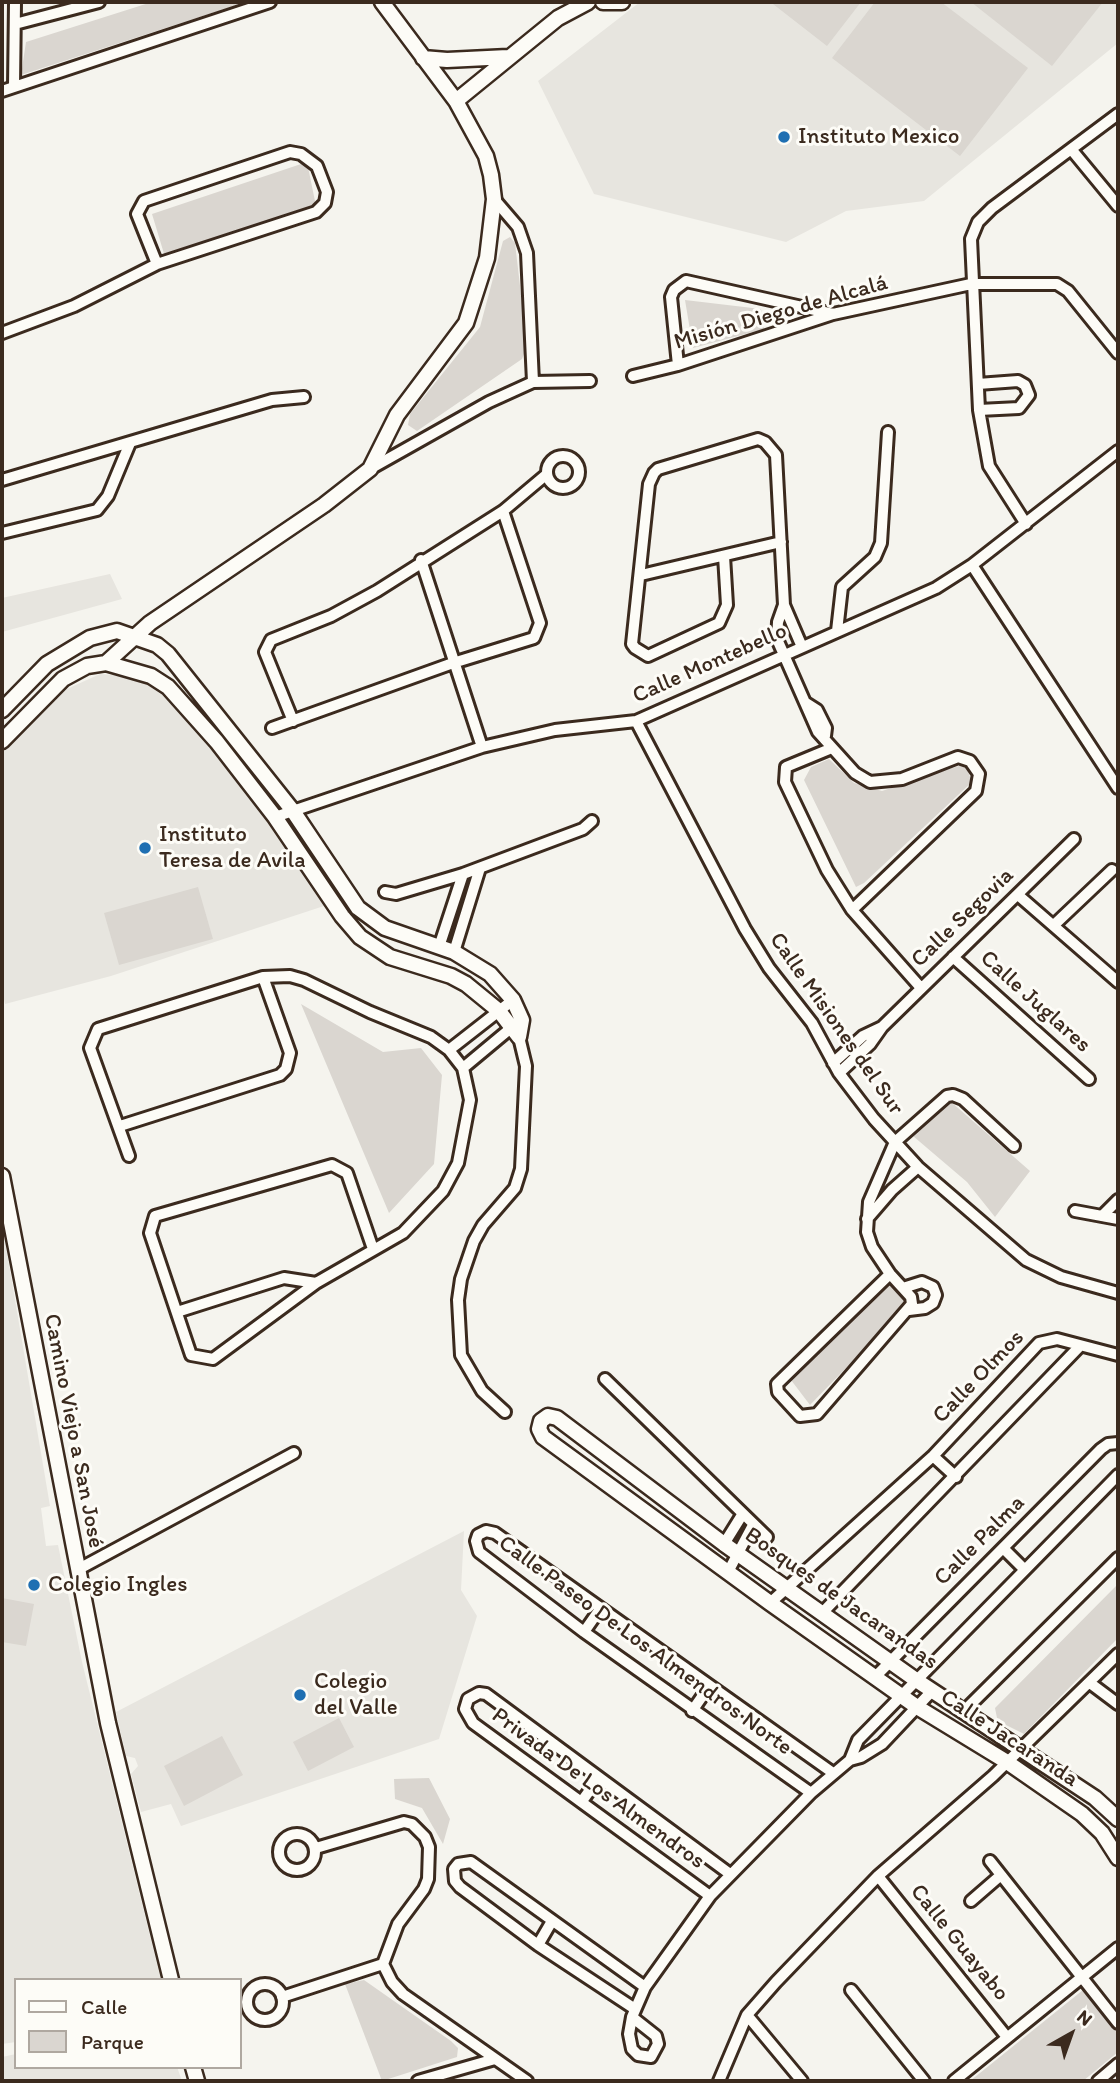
<!DOCTYPE html>
<html>
<head>
<meta charset="utf-8">
<style>
  body { margin:0 }
  #map { position:relative; width:1120px; height:2083px; overflow:hidden; background:#f5f4ee; font-family:Itim,sans-serif }
  canvas { display:block }
  .frame { position:absolute; inset:0; border:4px solid #3b2a1e; pointer-events:none }
  .legend { position:absolute; left:14px; top:1978px; width:228px; height:91px; box-sizing:border-box; background:#fdfcf7; border:2px solid #afa8a0; margin:0; padding:9px 12px; list-style:none; font-size:21px; color:#3b2a1e }
  .legend li { display:flex; align-items:center; gap:14px; height:35px }
  .legend b { width:35px; border:2px solid #afa8a0 }
  .north { position:absolute; left:1036px; top:1999px; width:70px; height:70px; -webkit-text-stroke:5px #fdfcf7; paint-order:stroke; rotate:40deg; font-size:19px; font-weight:700; line-height:28px; text-align:center; color:#3b2a1e }
  .north::after { content:''; display:block; margin:auto; width:24px; height:32px; background:#3b2a1e; clip-path:polygon(50% 0,100% 100%,50% 72%,0 100%) }
</style>
</head>
<body>
<div id="map">
<canvas width="1120" height="2083"></canvas>
<div class="frame"></div>
<ul class="legend">
<li><b style="height:9px;background:#fdfcf7"></b>Calle</li>
<li><b style="height:19px;background:#dad6d0"></b>Parque</li>
</ul>
<div class="north">N</div>
</div>
<script>
const ctx = document.querySelector('canvas').getContext('2d');
ctx.lineJoin = 'round';
function fillPath(path, color) { ctx.fillStyle = color; ctx.fill(path, 'evenodd'); }
const shape = rows => new Path2D(rows.map(r => 'M' + r).join(''));
function trace(path, color, width, dash) { ctx.strokeStyle = color; ctx.lineWidth = width; ctx.lineCap = dash ? 'butt' : 'round'; ctx.setLineDash(dash || []); ctx.stroke(path); }
function drawText(font, color, halo, rows, align = 'center') {
  ctx.font = font + ' Itim,sans-serif'; ctx.lineWidth = 6; ctx.setLineDash([]); ctx.textBaseline = 'middle'; ctx.strokeStyle = halo; ctx.fillStyle = color; for (const [text, x, y, turn = 0] of rows) {
    ctx.save(); ctx.translate(x, y); ctx.rotate((+turn || 0) * Math.PI / 180); ctx.textAlign = isNaN(turn) ? turn : align; if (halo) ctx.strokeText(text, 0, 0); ctx.fillText(text, 0, 0); ctx.restore();
  }
}
const built = shape([
  [640,2,1118,2,1118,43,924,201,846,211,786,242,594,194,538,81],
  [110,574,122,599,2,632,2,598],
  [100,674,139,677,177,702,278,831,327,905,111,976,5,1004,2,990,2,747,56,694],
  [2,1223,50,1506,41,1508,46,1546,58,1545,82,1662,161,1980,16,1980,16,2042,2,2044],
  [464,1531,461,1590,477,1616,439,1739,181,1826,171,1804,141,1812,131,1774,138,1766,135,1758,126,1756,116,1712],
  [16,2054,16,2067,177,2067,182,2081,2,2081,2,2057]
]);
const green = shape([
  [152,2,246,2,21,75,26,42],
  [774,2,861,2,827,46,773,4],
  [875,2,941,2,1028,68,960,156,832,58],
  [971,2,1103,2,1052,66],
  [307,162,316,206,165,257,152,214],
  [510,237,515,243,527,346,522,359,417,431,408,425,410,414,480,327,503,241],
  [685,300,761,309,764,329,693,348],
  [829,759,854,783,882,791,965,764,972,782,864,883,856,887,804,780,811,767],
  [198,887,213,939,119,965,104,913],
  [301,1004,383,1052,421,1048,442,1075,434,1164,389,1213],
  [950,1101,1030,1171,995,1217,967,1182,913,1136],
  [890,1282,911,1301,810,1405,791,1380],
  [1118,1584,1118,1638,1024,1734,1006,1725,997,1718,995,1708],
  [2,1598,34,1604,26,1646,2,1642],
  [339,1718,354,1747,308,1771,293,1742],
  [222,1736,243,1775,184,1806,164,1766],
  [429,1778,450,1819,443,1844,422,1808,395,1799,394,1779],
  [364,1980,451,2041,458,2048,457,2057,382,2081,345,1984],
  [1083,1990,1118,2034,1118,2052,1083,2081,970,2081]
]);
const minor = shape([
  [15,24,99,2],
  [14,86,15,2],
  [2,91,270,2],
  [1071,149,1118,206],
  [494,199,518,227,527,253,533,382],
  [2,333,74,306,157,264,316,212,325,203,327,192,317,166,301,154,290,152,144,201,137,214,157,264],
  [678,365,671,297,674,290,686,281,833,314],
  [633,376,678,365,833,314,971,284,1057,284,1068,291,1118,353],
  [978,384,1018,381,1025,385,1029,395,1019,408,979,410],
  '547 472a16 16 0 1 1 32 0a16 16 0 1 1-32 0Z',
  [370,469,489,402,533,382,590,381],
  [2,480,272,400,304,397],
  [1026,524,989,466,979,410,971,239,978,222,992,208,1118,114],
  [2,533,97,510,108,496,130,443],
  [724,556,727,605,719,623,648,656,635,648,632,644,649,484,654,473,658,469,758,439,765,442,776,455,784,605,778,622,777,639,818,732,855,773,870,782,902,779,958,757,970,761,979,774,976,791,852,910],
  [421,560,482,747],
  [972,565,1118,788],
  [641,575,781,542],
  [784,605,802,647],
  [837,631,842,587,875,557,881,543,888,432],
  [806,703,817,710,826,728,825,736],
  [293,721,265,652,271,640,331,616,377,591,503,511,547,474],
  [636,721,745,929,769,968,812,1023,839,1073,874,1119,918,1167,1026,1260,1061,1277,1118,1293],
  [272,728,453,663,534,638,540,623,503,511],
  [832,748,786,767,785,782,827,870,852,910,921,988],
  [275,817,482,747,555,730,636,721,936,588,972,565,1118,451],
  [385,892,396,894,463,874,583,829,592,821],
  [1018,895,1118,982],
  [1054,925,1112,870],
  [439,947,463,874],
  [454,952,480,868],
  [953,957,1089,1079],
  [449,1050,513,1000],
  [833,1063,863,1036,882,1027],
  [463,1068,517,1023],
  [839,1073,870,1044,882,1027,1074,839],
  [120,1126,280,1075,286,1069,290,1053,263,977],
  [129,1156,90,1048,98,1029,263,977,290,976,304,980,370,1012,431,1037,449,1050,463,1068,470,1100,458,1163,443,1191,403,1233,316,1283,213,1359,191,1355,150,1233,155,1216,332,1165,347,1173,373,1249],
  [1075,1211,1118,1219],
  [1102,1216,1118,1200],
  [867,1219,892,1190,918,1167],
  [890,1274,777,1384,778,1392,800,1416,817,1414,912,1304,911,1297,890,1274,872,1247,867,1232,869,1202,895,1142,947,1096,953,1095,963,1099,1014,1146],
  [903,1288,922,1282,933,1287,936,1295,933,1303,925,1308,909,1310],
  [177,1312,284,1278,316,1283],
  [605,1379,767,1537],
  [505,1412,482,1391,461,1355,458,1300,461,1279,474,1241,483,1225,515,1188,521,1169,526,1066,519,1037],
  [933,1456,956,1477],
  [724,1544,742,1515],
  [1004,1549,1024,1569],
  [77,1570,294,1453],
  [728,1572,753,1525],
  [770,1603,933,1456,1039,1343,1057,1339,1118,1355],
  [823,1612,1079,1347],
  [584,1632,600,1609],
  [875,1677,1101,1449,1108,1444,1118,1443],
  [1090,1683,1118,1704],
  [692,1711,708,1688],
  [964,1711,1118,1558],
  [850,1760,858,1740,1118,1475],
  [811,1793,584,1632,479,1552,476,1541,478,1535,486,1531,495,1533,833,1773],
  [582,1801,598,1779],
  '279 1852a18 18 0 1 1 36 0a18 18 0 1 1-36 0Z',
  [316,1848,404,1822,412,1824,425,1837,429,1847,428,1879,424,1889,398,1924,383,1964],
  [990,1861,1118,2023],
  [878,1876,1006,2036],
  [710,1896,473,1723,465,1709,468,1699,479,1693,486,1694,730,1874],
  [971,1901,1001,1875],
  [538,1945,552,1921],
  [383,1964,392,1982,403,1994,527,2081],
  '247 2002a18 18 0 1 1 36 0a18 18 0 1 1-36 0Z',
  [851,1990,924,2081],
  [282,1997,383,1964],
  [635,2009,538,1945,460,1887,455,1881,454,1869,458,1864,471,1862,645,1987],
  [747,2015,802,2081],
  [632,2017,656,2036,658,2044,651,2057,638,2055,632,2049,629,2034,632,2017,645,1987,710,1896,811,1793,850,1760,861,1757,882,1744,932,1691],
  [418,2081,495,2059],
  [719,2081,747,2015,776,1982,878,1876,993,1776,1118,1654],
  [954,2081,1118,1948],
  [1098,2081,1118,2064]
]);
const tertiary = shape([
  [603,2,622,2],
  [423,58,447,60,508,57],
  [456,101,558,18,588,2],
  [106,663,150,623,324,505,370,469,397,415,466,323,487,258,494,199,491,175,486,156,456,101,382,2],
  [2,710,47,664,90,638,117,631,157,645,168,654,293,811,358,908,385,928,454,952,490,974,513,1000,522,1020,519,1037],
  [2,741,63,679,87,666,106,663,151,676,168,687,217,742,275,817,342,916,360,937,390,957,451,976,466,984,499,1011,519,1037],
  [2,1176,108,1723,171,1980],
  [1118,1819,1095,1798,916,1680,724,1544,557,1418,548,1416,541,1421,539,1429,543,1437,770,1603,917,1707,1007,1762,1082,1814,1102,1833,1118,1858],
  [193,2067,197,2081]
]);
const markers = [
  [784,137,7,"#1f6fb2"],
  [145,848,7,"#1f6fb2"],
  [34,1585,7,"#1f6fb2"],
  [300,1695,7,"#1f6fb2"]
];
const poiNames = [
  ["Instituto Mexico",798,137],
  ["Instituto",159,835],
  ["Teresa de Avila",159,861],
  ["Colegio Ingles",48,1585],
  ["Colegio",314,1682],
  ["del Valle",314,1708]
];
const streetNames = [
  ["Misión Diego de Alcalá",781,313,-16],
  ["Calle Montebello",710,664,-24],
  ["Calle Segovia",963,918,-44],
  ["Calle Juglares",1035,1002,42],
  ["Calle Misiones del Sur",836,1024,55],
  ["Calle Olmos",979,1377,-46],
  ["Camino Viejo a San José",73,1431,79],
  ["Calle Palma",980,1541,-45],
  ["Bosques de Jacarandas",841,1599,35],
  ["Calle Paseo De Los Almendros Norte",645,1646,36],
  ["Calle Jacaranda",1009,1739,33],
  ["Privada De Los Almendros",598,1789,36],
  ["Calle Guayabo",959,1943,51]
];
fillPath(built, '#e7e5df');
fillPath(green, '#dad6d0');
trace(minor, '#3b2a1e', 16);
trace(tertiary, '#3b2a1e', 19);
trace(minor, '#fdfcf7', 10);
trace(tertiary, '#fdfcf7', 14);
for (const [x, y, r, color] of markers) { const dot = new Path2D(); dot.arc(x, y, r, 0, 2 * Math.PI); ctx.fillStyle = color; ctx.fill(dot); trace(dot, '#fdfcf7', 2.5); }
drawText('23px', '#3b2a1e', '#fdfcf7', poiNames, 'left');
drawText('23px', '#3b2a1e', '#fdfcf7', streetNames);
</script>
</body>
</html>
